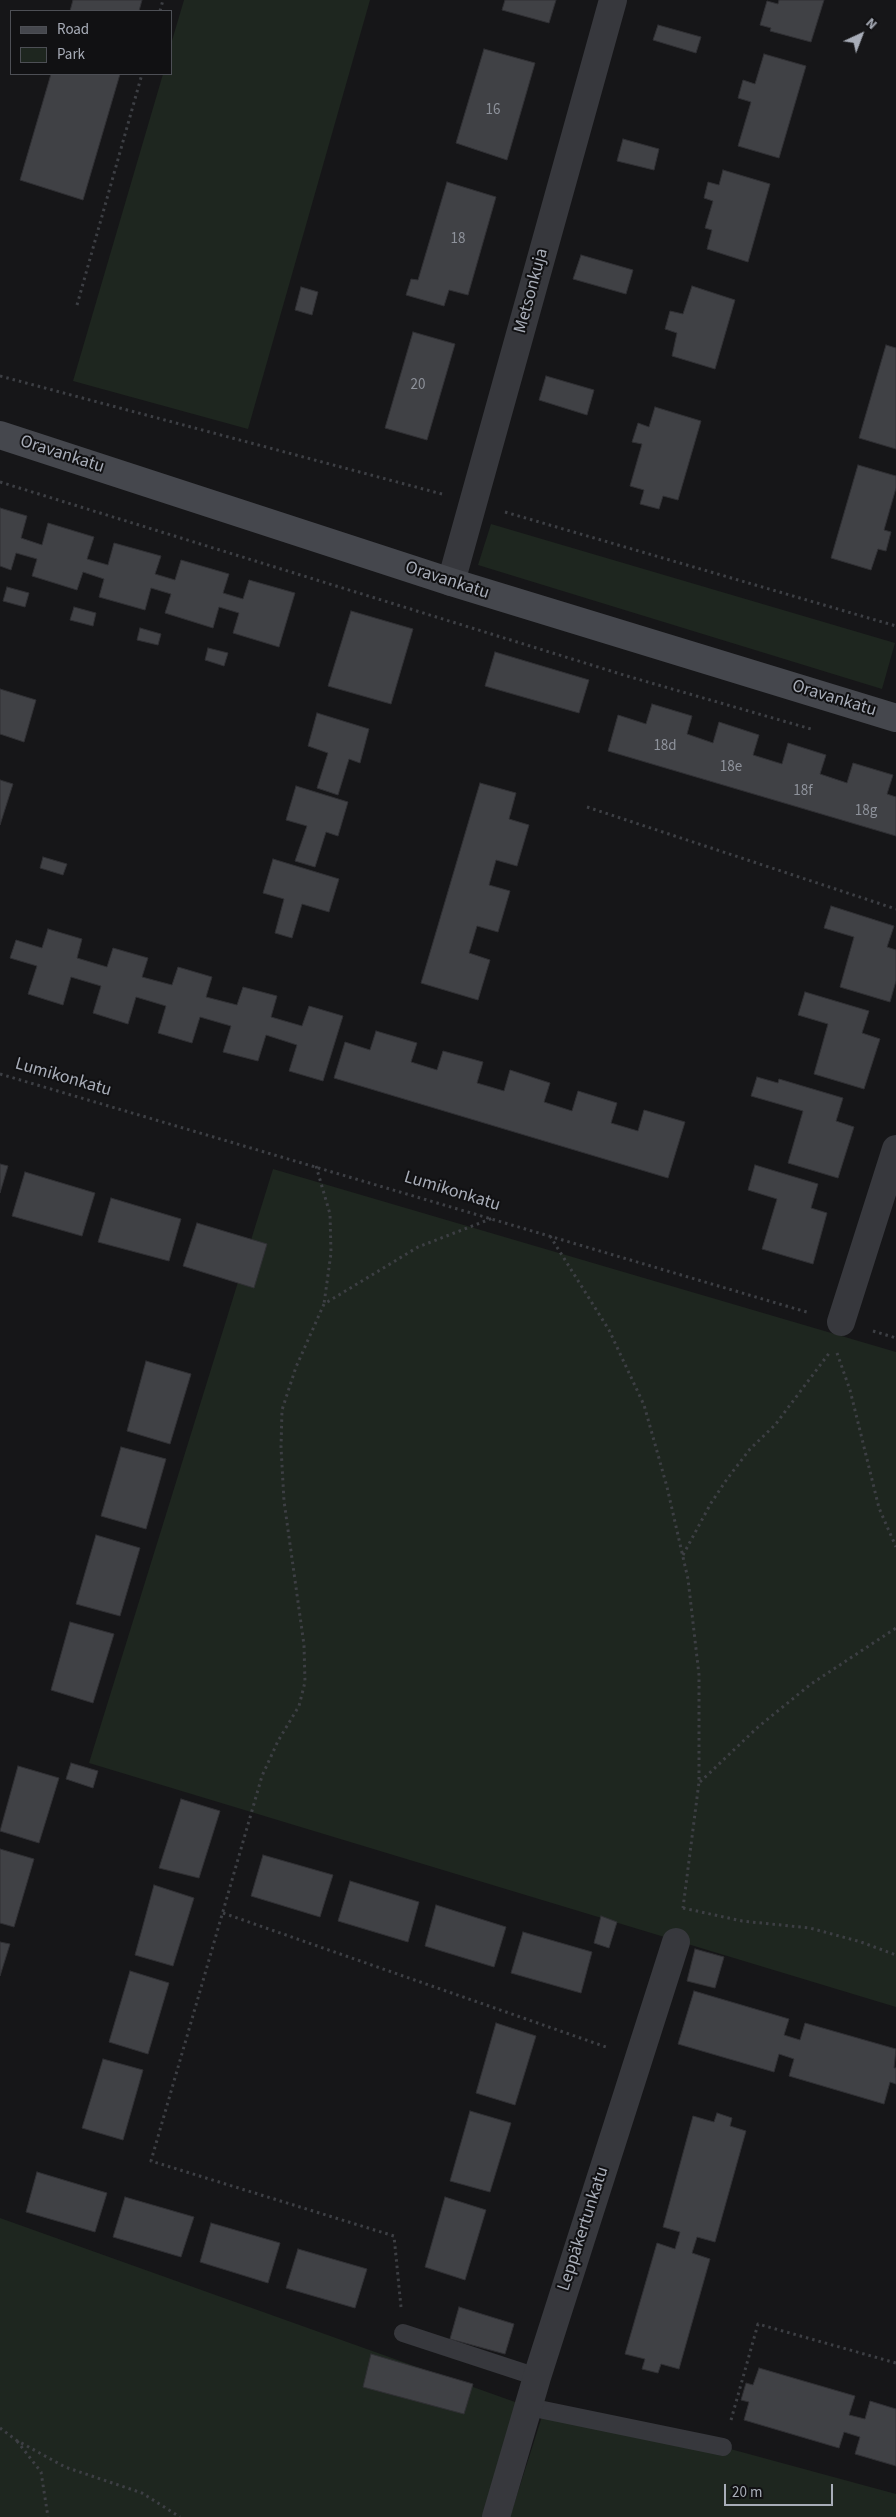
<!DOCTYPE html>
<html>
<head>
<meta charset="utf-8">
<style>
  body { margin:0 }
  #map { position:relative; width:896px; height:2517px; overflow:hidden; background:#161618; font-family:"Source Sans 3",sans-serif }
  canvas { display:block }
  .legend { position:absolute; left:10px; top:10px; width:162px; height:65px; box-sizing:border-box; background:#111113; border:1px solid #4d4f55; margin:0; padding:6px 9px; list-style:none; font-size:15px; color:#a8adb8 }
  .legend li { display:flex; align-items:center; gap:10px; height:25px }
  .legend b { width:25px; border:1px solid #4d4f55 }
  .north { position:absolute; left:836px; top:10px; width:50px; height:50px; -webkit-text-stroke:4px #111113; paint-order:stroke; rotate:43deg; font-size:14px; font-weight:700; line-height:20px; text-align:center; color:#a8adb8 }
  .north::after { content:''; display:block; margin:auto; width:18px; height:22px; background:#a8adb8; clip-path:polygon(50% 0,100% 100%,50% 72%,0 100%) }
  .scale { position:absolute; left:724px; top:2484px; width:109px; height:22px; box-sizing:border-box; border:2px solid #a8adb8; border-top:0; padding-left:6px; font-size:15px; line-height:18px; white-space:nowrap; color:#a8adb8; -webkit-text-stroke:4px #111113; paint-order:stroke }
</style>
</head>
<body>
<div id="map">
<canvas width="896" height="2517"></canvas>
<ul class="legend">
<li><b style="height:6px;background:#45474d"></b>Road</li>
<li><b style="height:14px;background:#1e261f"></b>Park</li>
</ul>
<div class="north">N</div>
<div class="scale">20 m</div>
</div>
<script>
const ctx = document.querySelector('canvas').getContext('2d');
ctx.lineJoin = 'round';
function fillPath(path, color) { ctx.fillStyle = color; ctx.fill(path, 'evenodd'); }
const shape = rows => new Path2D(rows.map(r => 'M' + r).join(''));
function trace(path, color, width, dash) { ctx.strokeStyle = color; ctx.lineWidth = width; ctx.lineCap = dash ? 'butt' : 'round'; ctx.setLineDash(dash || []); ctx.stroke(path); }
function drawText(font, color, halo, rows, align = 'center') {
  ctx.font = font + ' "Source Sans 3",sans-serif'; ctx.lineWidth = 4; ctx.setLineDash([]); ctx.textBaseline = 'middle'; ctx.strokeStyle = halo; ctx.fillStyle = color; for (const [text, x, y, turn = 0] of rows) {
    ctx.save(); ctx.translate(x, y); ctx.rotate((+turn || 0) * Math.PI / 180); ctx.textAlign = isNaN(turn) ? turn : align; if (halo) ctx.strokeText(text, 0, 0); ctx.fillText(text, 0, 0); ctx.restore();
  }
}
const green = shape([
  [184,0,370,0,248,429,73,381,163,74,171,74,171,44],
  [491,524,895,643,882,689,478,565],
  [273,1169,896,1352,896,2007,89,1763],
  [0,2218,529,2407,496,2517,0,2517],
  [544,2410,723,2447,896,2494,896,2517,510,2517]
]);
const building = shape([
  [73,0,142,0,139,11,70,11,73,0],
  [505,0,556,0,549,23,502,10,505,0],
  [779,0,824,0,811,42,770,31,771,28,760,25,767,1,778,4,779,0],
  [658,25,701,37,696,53,653,40,658,25],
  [484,49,535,63,507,160,456,143,484,49],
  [764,54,806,66,779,158,738,146,751,102,738,98,743,80,755,84,764,54],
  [51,74,120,74,83,200,20,180,51,74],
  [623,139,659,149,654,170,617,161,623,139],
  [723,170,770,184,748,262,707,249,712,230,705,228,713,201,704,198,708,182,719,185,723,170],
  [447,182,496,197,468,295,449,290,444,306,406,295,411,279,418,280,447,182],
  [581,255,633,270,626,294,573,279,581,255],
  [692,286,735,300,715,369,672,356,677,333,665,329,670,311,683,314,692,286],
  [301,287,318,292,312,315,295,310,301,287],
  [413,332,455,344,427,440,385,428,413,332],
  [886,345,896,348,896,449,859,438,886,345],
  [546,376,594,390,587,415,539,400,546,376],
  [655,407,701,421,678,500,663,496,659,509,640,504,644,490,630,486,642,444,632,442,638,423,649,427,655,407],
  [858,465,896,476,896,488,884,530,891,532,886,551,878,549,871,570,831,558,858,465],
  [0,508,27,516,21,538,42,545,48,523,94,537,87,559,108,565,114,543,161,556,155,574,175,580,181,560,229,574,223,593,243,599,249,580,295,593,279,647,233,633,239,613,219,607,213,628,165,613,171,594,151,588,145,610,99,597,104,579,83,572,77,590,32,576,37,559,16,553,11,570,0,566,0,508],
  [7,587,29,593,25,607,3,601,7,587],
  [74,607,96,613,93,626,70,620,74,607],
  [351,611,413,629,391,704,328,686,351,611],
  [140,628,161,634,158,645,137,640,140,628],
  [208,648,228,653,224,666,205,660,208,648],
  [495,652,589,680,579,713,485,686,495,652],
  [0,689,36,700,24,742,0,734,0,689],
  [652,704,692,716,687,734,713,743,719,722,759,735,753,755,782,764,788,743,826,755,820,774,847,783,853,763,893,775,887,794,896,797,896,836,608,751,618,715,646,724,652,704],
  [317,713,369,729,360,763,349,759,338,795,317,788,328,753,308,746,317,713],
  [0,780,13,784,0,825,0,780],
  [480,783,516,793,509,819,529,825,517,866,496,860,489,885,510,891,498,932,477,926,469,953,490,960,478,1000,421,983,480,783],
  [296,786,348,802,338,836,326,832,315,867,295,861,307,826,286,820,296,786],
  [43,857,67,864,63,875,40,868,43,857],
  [273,859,339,879,329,912,302,904,292,938,275,933,284,899,263,893,273,859],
  [831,906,894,926,887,947,896,950,896,981,890,1002,840,987,854,937,824,928,831,906],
  [48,929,82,939,77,958,107,967,113,948,148,958,142,977,172,985,178,967,212,977,206,997,237,1005,243,987,277,996,271,1017,302,1026,309,1006,343,1016,323,1081,289,1071,297,1045,266,1035,258,1061,223,1052,231,1026,200,1017,192,1043,158,1033,166,1006,136,997,128,1024,93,1013,101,986,71,977,63,1005,28,994,37,966,10,958,16,940,42,948,48,929],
  [805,992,869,1011,862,1033,880,1039,864,1089,814,1074,828,1024,798,1015,805,992],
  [376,1031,417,1043,411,1062,437,1070,443,1051,483,1062,477,1083,504,1091,510,1070,550,1083,544,1102,572,1111,578,1091,617,1103,611,1123,638,1131,644,1110,685,1122,668,1178,334,1078,345,1042,370,1050,376,1031],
  [757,1077,778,1083,779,1079,843,1098,836,1121,854,1127,838,1178,788,1163,803,1111,751,1096,757,1077],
  [0,1164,8,1166,0,1193,0,1164],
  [755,1165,818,1184,811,1208,827,1213,813,1264,762,1249,777,1199,748,1190,755,1165],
  [25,1172,95,1193,82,1236,12,1216,25,1172],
  [111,1198,181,1219,169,1261,98,1242,111,1198],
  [197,1223,267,1244,254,1288,183,1266,197,1223],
  [146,1361,191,1374,170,1444,127,1431,146,1361],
  [121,1447,166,1459,146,1529,101,1516,121,1447],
  [96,1535,140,1548,120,1616,76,1604,96,1535],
  [70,1622,114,1634,93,1703,51,1690,70,1622],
  [71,1763,98,1771,93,1788,66,1779,71,1763],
  [18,1766,59,1778,39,1843,0,1831,18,1766],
  [181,1799,220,1811,199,1878,159,1868,181,1799],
  [0,1849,34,1859,14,1927,0,1923,0,1849],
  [263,1855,333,1875,320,1917,251,1896,263,1855],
  [350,1881,419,1902,408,1942,338,1921,350,1881],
  [154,1885,194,1898,173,1966,135,1955,154,1885],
  [436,1905,506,1927,494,1967,425,1946,436,1905],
  [601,1916,617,1922,609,1948,594,1943,601,1916],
  [523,1932,592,1952,581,1993,511,1973,523,1932],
  [0,1942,10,1944,0,1976,0,1942],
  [695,1949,724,1957,715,1988,687,1981,695,1949],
  [130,1971,169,1983,148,2054,109,2042,130,1971],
  [694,1991,789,2019,784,2035,800,2040,805,2023,896,2049,894,2068,896,2068,896,2084,890,2082,884,2104,789,2076,794,2059,779,2054,774,2072,678,2044,694,1991],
  [496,2023,536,2036,515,2105,476,2093,496,2023],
  [103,2059,143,2070,123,2140,82,2128,103,2059],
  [470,2111,511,2123,490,2192,450,2181,470,2111],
  [717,2113,732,2118,730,2126,746,2131,715,2242,697,2237,692,2253,710,2259,679,2369,661,2364,658,2373,642,2369,645,2359,625,2354,657,2243,675,2249,680,2232,663,2227,693,2116,714,2122,717,2113],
  [37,2172,107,2193,95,2232,26,2212,37,2172],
  [125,2197,194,2217,181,2257,113,2237,125,2197],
  [445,2197,486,2210,465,2280,425,2267,445,2197],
  [211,2223,280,2243,268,2283,200,2262,211,2223],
  [298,2249,367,2269,355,2308,286,2288,298,2249],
  [459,2307,514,2324,505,2354,450,2339,459,2307],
  [371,2354,473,2384,464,2414,363,2387,371,2354],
  [759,2368,855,2396,849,2415,865,2419,870,2401,896,2409,896,2466,855,2454,860,2437,844,2432,839,2448,744,2420,749,2402,741,2400,746,2383,753,2385,759,2368]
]);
const path = shape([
  [160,11,163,0],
  [77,305,142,74],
  [0,376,442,494],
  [0,482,627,676,811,729],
  [505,512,896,626],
  [587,807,896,909],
  [0,1074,810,1313],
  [316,1166,330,1214,331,1253,324,1304],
  [550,1236,609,1330,644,1405,667,1487,688,1579,699,1675,699,1782,683,1908],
  [873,1331,896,1338],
  [837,1353,850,1390,879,1508,896,1547],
  [683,1555,711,1503,727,1479,750,1449,775,1425,830,1352],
  [700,1782,758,1727,811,1684,896,1628],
  [683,1908,742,1921,810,1928,861,1942,896,1955],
  [223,1913,609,2048],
  [401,2307,394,2236,151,2161,262,1776,278,1741,299,1706,305,1682,304,1645,284,1501,281,1447,282,1410,296,1367,324,1304,418,1247,493,1218],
  [731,2420,758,2324,896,2363],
  [0,2428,16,2440,65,2467,142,2493,180,2517],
  [17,2441,41,2472,48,2517]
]);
const lane = shape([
  [403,2333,537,2377],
  [529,2407,723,2447]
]);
const street = shape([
  [451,582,613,0],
  [841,1322,896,1149],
  [496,2517,537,2377,676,1942]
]);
const secondary = shape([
  [0,435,451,582,896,718]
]);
const numberNames = [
  ["16",493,111],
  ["18",458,240],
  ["20",418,386],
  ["18d",665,747],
  ["18e",731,768],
  ["18f",803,792],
  ["18g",866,812]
];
const streetNames = [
  ["Metsonkuja",532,291,-75],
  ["Oravankatu",62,455,18],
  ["Oravankatu",447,581,18],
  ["Oravankatu",834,699,17],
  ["Lumikonkatu",63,1078,16],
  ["Lumikonkatu",452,1192,17],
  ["Leppäkertunkatu",584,2229,-72]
];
fillPath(green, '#1e261f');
fillPath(building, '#404145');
trace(building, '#303034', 1);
trace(path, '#3d3f44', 3, [2.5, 4]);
trace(lane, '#37383d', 18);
trace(street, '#37383d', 28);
trace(secondary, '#45474d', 28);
drawText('15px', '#8e929b', null, numberNames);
drawText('18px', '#a8adb8', '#111113', streetNames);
</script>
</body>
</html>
